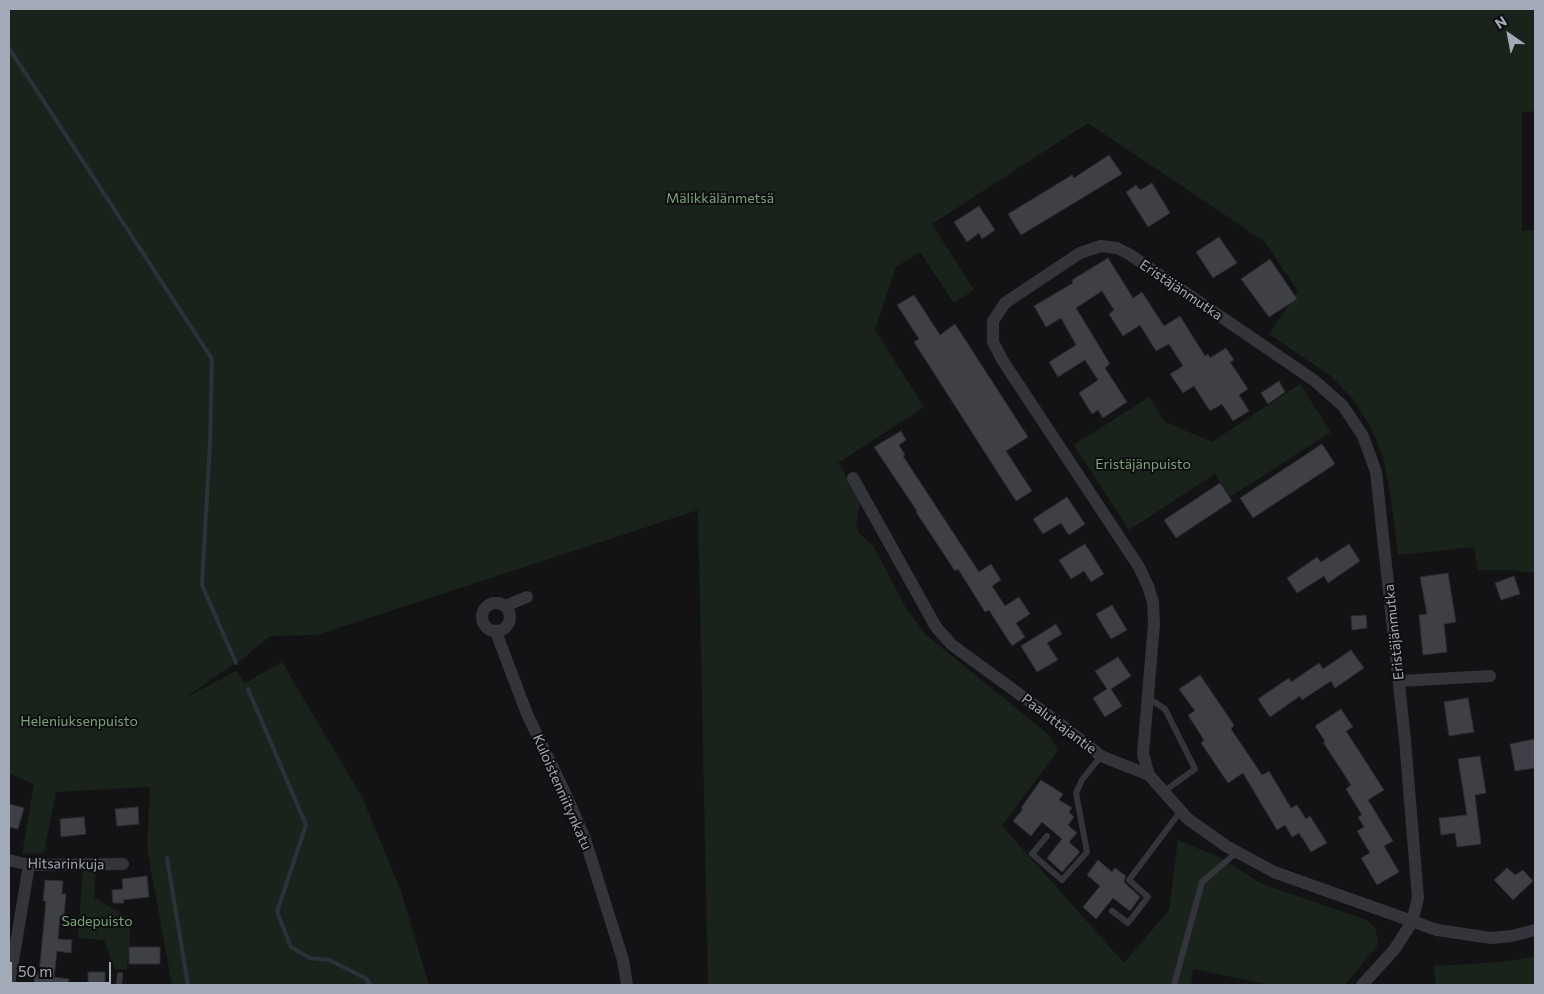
<!DOCTYPE html>
<html>
<head>
<meta charset="utf-8">
<style>
  body { margin:0 }
  #map { position:relative; width:1544px; height:994px; overflow:hidden; background:#131315; font-family:Commissioner,sans-serif }
  canvas { display:block }
  .frame { position:absolute; inset:0; border:10px solid #a3aab7; pointer-events:none }
  .north { position:absolute; left:1484px; top:10px; width:50px; height:50px; -webkit-text-stroke:4px #0e0e10; paint-order:stroke; rotate:327deg; font-size:14px; font-weight:700; line-height:20px; text-align:center; color:#a3aab7 }
  .north::after { content:''; display:block; margin:auto; width:18px; height:22px; background:#a3aab7; clip-path:polygon(50% 0,100% 100%,50% 72%,0 100%) }
  .scale { position:absolute; left:10px; top:962px; width:101px; height:22px; box-sizing:border-box; border:2px solid #a3aab7; border-top:0; padding-left:6px; font-size:15px; line-height:18px; white-space:nowrap; color:#a3aab7; -webkit-text-stroke:4px #0e0e10; paint-order:stroke }
</style>
</head>
<body>
<div id="map">
<canvas width="1544" height="994"></canvas>
<div class="frame"></div>
<div class="north">N</div>
<div class="scale">50 m</div>
</div>
<script>
const ctx = document.querySelector('canvas').getContext('2d');
ctx.lineJoin = 'round';
function fillPath(path, color) { ctx.fillStyle = color; ctx.fill(path, 'evenodd'); }
const shape = rows => new Path2D(rows.map(r => 'M' + r).join(''));
function trace(path, color, width, dash) { ctx.strokeStyle = color; ctx.lineWidth = width; ctx.lineCap = dash ? 'butt' : 'round'; ctx.setLineDash(dash || []); ctx.stroke(path); }
function drawText(font, color, halo, rows, align = 'center') {
  ctx.font = font + ' Commissioner,sans-serif'; ctx.lineWidth = 4; ctx.setLineDash([]); ctx.textBaseline = 'middle'; ctx.strokeStyle = halo; ctx.fillStyle = color; for (const [text, x, y, turn = 0] of rows) {
    ctx.save(); ctx.translate(x, y); ctx.rotate((+turn || 0) * Math.PI / 180); ctx.textAlign = isNaN(turn) ? turn : align; if (halo) ctx.strokeText(text, 0, 0); ctx.fillText(text, 0, 0); ctx.restore();
  }
}
const green = shape([
  [9,9,1535,9,1535,111,1522,113,1522,231,1535,230,1535,573,1511,570,1478,570,1474,547,1398,555,1390,491,1383,458,1372,429,1353,399,1331,376,1269,334,1298,291,1265,242,1088,123,932,224,974,290,954,303,920,252,896,267,875,330,924,407,838,463,861,499,856,523,858,532,874,547,906,608,926,635,1049,735,1058,750,1002,826,1124,963,1169,910,1178,840,1225,860,1262,884,1367,920,1375,928,1378,940,1377,946,1345,985,1271,985,1193,969,1191,985,708,985,698,510,317,635,270,636,237,663,209,602,234,664,183,699,236,671,245,683,282,662,362,797,401,891,429,985,172,985,147,848,150,787,56,792,44,853,22,854,34,784,9,773],
  [1300,384,1331,432,1230,497,1215,474,1129,530,1074,445,1149,397,1165,422,1212,442],
  [83,871,96,871,94,897,131,920,127,970,115,969,104,940,78,938],
  [1535,957,1535,985,1436,985,1434,966,1501,962]
]);
const stream = shape([
  [9,48,212,359,210,443,202,585,236,663],
  [248,689,306,825,277,912,291,947,310,958,329,960,367,979,370,985],
  [167,858,188,985]
]);
const building = shape([
  [1109,155,1122,174,1021,235,1008,214,1072,175,1074,178,1109,155],
  [1152,183,1170,213,1148,227,1126,192,1136,185,1140,190,1152,183],
  [979,206,995,230,982,239,979,233,967,242,954,222,979,206],
  [1219,237,1237,263,1213,278,1196,252,1219,237],
  [1108,258,1133,298,1142,292,1164,326,1180,316,1205,356,1208,354,1210,358,1226,348,1234,360,1230,362,1248,389,1239,395,1249,411,1233,421,1222,404,1210,411,1194,386,1183,393,1170,374,1183,366,1169,344,1156,351,1140,325,1123,336,1109,314,1114,310,1102,291,1076,308,1110,364,1105,368,1127,402,1103,418,1098,410,1092,414,1079,393,1098,380,1085,360,1058,377,1049,362,1076,345,1061,318,1046,327,1034,306,1073,283,1072,280,1108,258],
  [1270,259,1297,299,1269,317,1241,279,1270,259],
  [914,295,940,335,955,324,1028,437,1006,451,1032,491,1016,501,914,342,919,339,897,305,914,295],
  [1279,381,1285,392,1268,404,1261,393,1279,381],
  [901,431,906,440,899,445,905,455,903,456,979,572,991,564,1001,580,992,586,1005,606,1019,597,1030,614,1016,623,1025,637,1012,646,989,610,985,612,958,569,955,571,916,512,917,511,874,447,901,431],
  [1322,444,1335,464,1253,518,1240,498,1322,444],
  [1220,483,1232,501,1176,538,1164,520,1220,483],
  [1067,497,1085,524,1069,535,1061,523,1043,534,1033,519,1067,497],
  [1085,544,1104,574,1091,582,1084,571,1071,579,1059,560,1085,544],
  [1349,544,1360,561,1328,583,1324,576,1297,593,1287,578,1317,557,1321,562,1349,544],
  [1448,573,1456,622,1444,624,1447,652,1423,655,1419,615,1427,614,1420,577,1448,573],
  [1514,576,1520,594,1501,600,1495,583,1514,576],
  [1112,605,1127,630,1111,639,1096,614,1112,605],
  [1366,615,1367,628,1352,630,1351,616,1366,615],
  [1056,624,1062,634,1047,643,1058,660,1037,672,1021,646,1056,624],
  [1351,650,1364,668,1335,688,1331,681,1302,700,1300,696,1270,717,1258,699,1289,678,1291,682,1319,663,1323,669,1351,650],
  [1118,657,1131,676,1111,689,1122,706,1105,717,1093,698,1107,689,1095,671,1118,657],
  [1200,675,1234,725,1231,729,1262,775,1269,771,1291,808,1297,805,1306,819,1310,816,1327,843,1311,852,1299,833,1292,837,1285,825,1277,830,1243,773,1228,783,1201,743,1204,740,1188,715,1195,711,1179,689,1200,675],
  [1468,698,1474,732,1449,736,1444,702,1468,698],
  [1341,709,1353,727,1346,731,1384,790,1368,800,1393,841,1384,846,1399,872,1377,885,1361,858,1370,853,1357,831,1364,827,1358,817,1362,815,1346,789,1351,785,1323,742,1325,741,1315,726,1341,709],
  [1535,739,1535,768,1515,771,1510,744,1535,739],
  [1480,756,1486,793,1475,795,1481,844,1457,847,1455,833,1441,835,1439,818,1467,815,1458,759,1480,756],
  [1041,780,1063,794,1059,800,1072,808,1069,812,1074,817,1068,825,1077,833,1069,842,1080,852,1062,872,1047,858,1062,839,1042,822,1031,836,1013,821,1023,809,1021,808,1041,780],
  [9,804,24,808,18,829,9,827,9,804],
  [138,807,139,824,117,826,115,809,138,807],
  [84,817,86,834,61,837,60,819,84,817],
  [1098,860,1112,872,1115,868,1126,876,1124,880,1125,883,1140,897,1130,911,1113,898,1096,919,1083,907,1100,886,1087,875,1098,860],
  [1507,868,1515,875,1523,870,1533,881,1513,900,1494,880,1507,868],
  [147,876,149,897,123,900,124,903,113,903,112,890,123,889,122,879,147,876],
  [45,880,63,881,62,894,66,894,64,916,60,916,58,939,72,940,71,953,57,951,54,977,69,979,68,985,33,985,36,974,39,974,46,901,43,901,45,880],
  [129,947,160,947,160,964,129,964,129,947],
  [88,972,105,972,105,985,88,985,88,972]
]);
const lane = shape([
  [1148,698,1165,709,1195,769,1163,792],
  [1047,836,1032,854,1062,880,1087,852,1076,793,1082,780,1101,756],
  [1112,911,1128,923,1148,897,1129,880,1180,812],
  [119,985,120,975],
  [1174,985,1202,882,1237,852]
]);
const street = shape([
  [853,478,936,627,952,645,1063,726,1101,756,1149,775,1188,819,1226,846,1274,872,1437,930,1491,938,1512,936,1535,930],
  '482 617a14 14 0 1 1 28 0a14 14 0 1 1-28 0Z',
  [505,606,527,597],
  [496,632,527,714,567,797,585,839,623,960,627,985],
  [1399,681,1490,676],
  [1149,775,1143,754,1154,624,1153,602,1148,586,1139,567,1003,361,993,342,993,321,1005,303,1080,253,1101,246,1117,248,1129,254,1315,381,1343,406,1363,436,1376,472,1405,740,1418,898,1412,922,1394,950,1362,985],
  [9,860,29,865,123,864],
  [9,985,29,865]
]);
const parkNames = [
  ["Mälikkälänmetsä",720,198],
  ["Eristäjänpuisto",1143,464],
  ["Heleniuksenpuisto",79,721],
  ["Sadepuisto",97,921]
];
const streetNames = [
  ["Eristäjänmutka",1181,290,34],
  ["Eristäjänmutka",1394,632,-96],
  ["Paaluttajantie",1059,724,37],
  ["Kuloistenniitynkatu",562,792,66],
  ["Hitsarinkuja",66,864,1]
];
fillPath(green, '#1a231b');
trace(stream, '#28333a', 4);
fillPath(building, '#3f4045');
trace(building, '#2c2d31', 1);
trace(lane, '#33353a', 6);
trace(street, '#33353a', 12);
drawText('14px', '#78a478', '#0e0e10', parkNames);
drawText('14px', '#a3aab7', '#0e0e10', streetNames);
</script>
</body>
</html>
